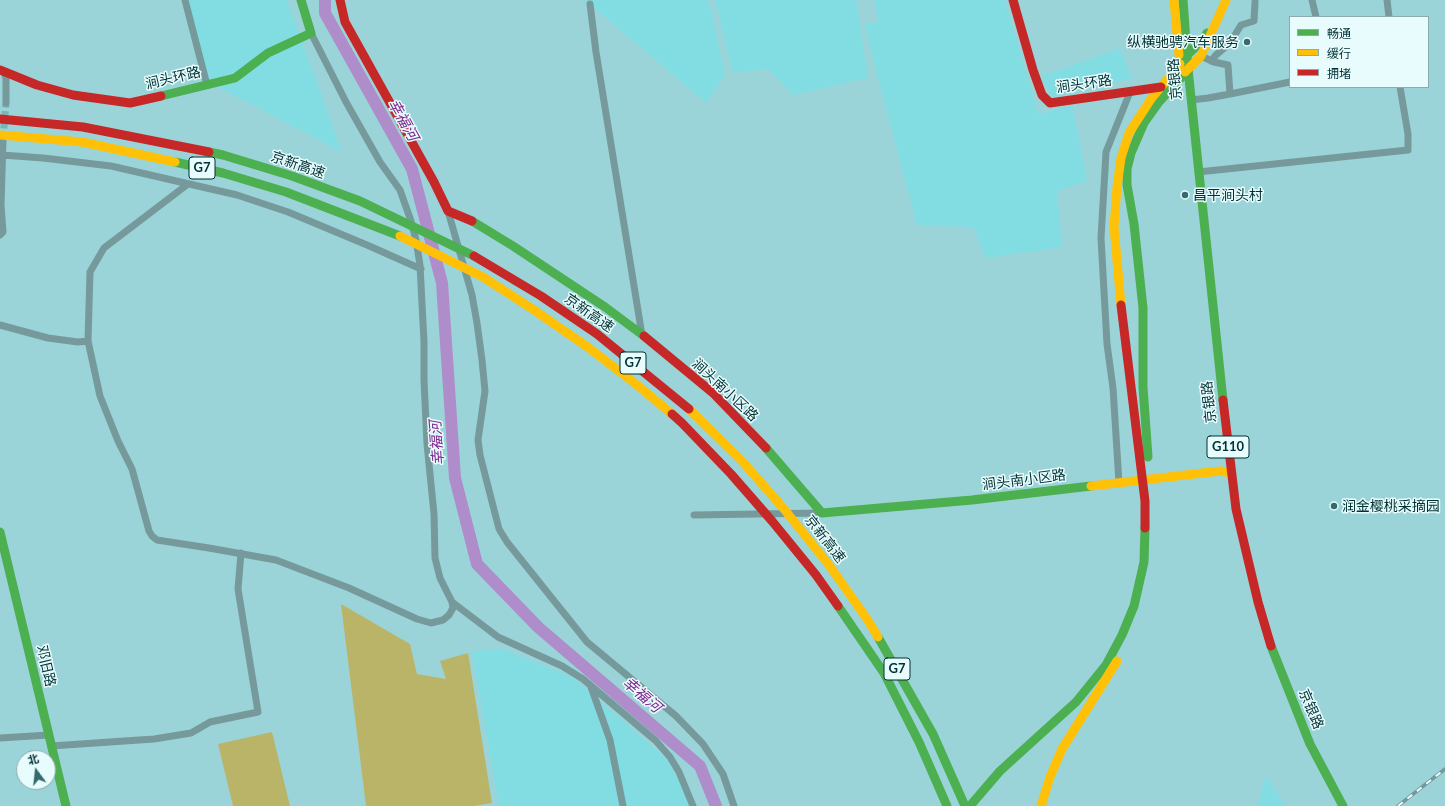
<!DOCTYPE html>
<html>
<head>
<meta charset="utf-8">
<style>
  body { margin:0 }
  #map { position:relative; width:1445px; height:806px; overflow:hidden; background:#9bd4d8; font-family:Lato,"Noto Sans SC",sans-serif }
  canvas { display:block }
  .legend { position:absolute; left:1289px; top:16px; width:140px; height:72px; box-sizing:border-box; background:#e9fcfd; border:1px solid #8cabad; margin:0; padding:5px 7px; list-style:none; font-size:12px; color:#003134 }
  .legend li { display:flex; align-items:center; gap:8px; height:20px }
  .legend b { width:20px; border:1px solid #8cabad }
  .north { position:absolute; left:16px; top:750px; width:40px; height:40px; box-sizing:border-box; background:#e9fcfd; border:1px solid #8cabad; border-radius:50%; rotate:345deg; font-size:11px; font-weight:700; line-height:16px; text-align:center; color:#003134 }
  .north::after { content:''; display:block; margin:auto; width:14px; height:18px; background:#366a6d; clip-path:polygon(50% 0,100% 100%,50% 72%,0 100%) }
</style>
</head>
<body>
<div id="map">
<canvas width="1445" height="806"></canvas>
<ul class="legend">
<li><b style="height:5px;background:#4caf50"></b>畅通</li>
<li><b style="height:5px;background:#ffc107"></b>缓行</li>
<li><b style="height:5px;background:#c62828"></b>拥堵</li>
</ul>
<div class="north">北</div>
</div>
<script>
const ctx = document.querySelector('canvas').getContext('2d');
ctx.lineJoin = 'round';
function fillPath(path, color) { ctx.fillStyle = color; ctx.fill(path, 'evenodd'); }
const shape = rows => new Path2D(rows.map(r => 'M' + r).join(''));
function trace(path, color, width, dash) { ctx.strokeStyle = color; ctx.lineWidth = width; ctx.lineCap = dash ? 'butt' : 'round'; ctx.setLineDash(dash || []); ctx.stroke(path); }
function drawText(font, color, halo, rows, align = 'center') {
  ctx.font = font + ' Lato,"Noto Sans SC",sans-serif'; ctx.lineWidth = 3; ctx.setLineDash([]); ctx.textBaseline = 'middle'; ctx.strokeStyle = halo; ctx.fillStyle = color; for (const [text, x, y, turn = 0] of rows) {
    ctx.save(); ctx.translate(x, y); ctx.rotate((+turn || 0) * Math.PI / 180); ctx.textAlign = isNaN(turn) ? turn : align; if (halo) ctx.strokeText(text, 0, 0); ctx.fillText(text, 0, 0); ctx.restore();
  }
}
const built = shape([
  [183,0,287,0,342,152,205,80],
  [585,0,706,0,710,4,725,75,706,103],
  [715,0,856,0,868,78,793,95,768,69,733,73],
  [874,0,1005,0,1038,114,1072,105,1087,181,1057,191,1062,247,986,258,973,227,917,225,864,25,878,21],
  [1120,48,1132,78,1052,97,1040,77],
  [502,649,572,677,668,760,692,806,499,806,472,651],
  [1266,775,1285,806,1258,806]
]);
const green = shape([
  [341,604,410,644,417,674,446,679,440,661,468,653,492,803,473,806,366,806],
  [272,732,290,806,233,806,218,744]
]);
const river = shape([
  [325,0,325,13,412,169,442,283,455,478,477,564,538,627,700,766,716,806]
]);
const streetTunnel = shape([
  [3,139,6,103]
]);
const street = shape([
  [185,0,207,85],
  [1312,0,1316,17],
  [1387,0,1389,17],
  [590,4,596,52,642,335],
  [1211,61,1216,55,1230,43,1241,25,1254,21,1255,2],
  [4,72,6,78,6,103],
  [1230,94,1290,82],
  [1191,100,1208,98,1230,94,1228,65,1214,62,1201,56],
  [2,155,43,158,111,166,237,195,288,212,367,245,421,269],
  [1198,172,1408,150,1408,134,1400,87],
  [448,211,472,295,477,323,482,360,485,391,478,440,480,455,499,529,507,542,587,642,676,716,703,744,723,774,734,806],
  [0,235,3,232,1,205,3,141],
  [0,325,48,338,78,342,88,341,100,396,118,441,132,469,149,531,152,536,157,540,209,548,276,560,349,588,417,619,431,623,443,620,449,615,453,608,452,602,440,578,435,558,434,514,427,444,424,380,424,342,420,265,416,240,411,221,400,190,380,162,346,102,311,33],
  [88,341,90,272,104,248,188,184],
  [1119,483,1113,388,1107,344,1101,238,1106,152,1130,92],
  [694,515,822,513],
  [452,602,498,637,562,666,583,679,656,741,670,757,679,772,693,806],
  [591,687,610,740,623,806],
  [0,738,49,735],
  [51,746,154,739,191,733,210,722,258,712,238,589,241,553]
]);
const fast = shape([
  [1183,0,1188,69,1223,400],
  [1183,59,1203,40,1207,33],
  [161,96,235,78,268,53,311,33,301,0],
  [209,152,223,155,292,176,360,201,474,256],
  [175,162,223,173,286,192,400,236],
  [472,221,513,246,605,307,644,336],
  [766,448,822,513,972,500,1091,486],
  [1148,457,1143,387,1143,308,1134,224,1127,185,1127,169,1131,153,1144,123,1159,102,1181,78],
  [0,532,66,806],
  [838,606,884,673,919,742,947,806],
  [878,637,933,734,965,806],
  [1271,646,1310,744,1343,806],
  [970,806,1000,771,1076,702,1106,665,1122,635,1134,606,1144,562,1145,528]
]);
const slow = shape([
  [1174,0,1179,55],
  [1185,72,1201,56,1226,0],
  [0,135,82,142,175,162],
  [400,236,483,277,534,310,589,348,637,385,672,414],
  [1121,305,1114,227,1117,187,1121,158,1129,133,1151,99,1180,64],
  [689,409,742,461,784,509,829,565,867,619,878,637],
  [1091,486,1220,471,1231,473],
  [1041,806,1050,777,1062,749,1117,661]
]);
const jam = shape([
  [340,0,345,22,434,182,448,211,472,221],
  [1013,0,1033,70,1042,95,1050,103,1161,87],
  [0,70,37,85,73,95,130,103,161,96],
  [0,119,83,127,209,152],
  [474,256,541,296,597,334,689,409],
  [1121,305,1145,501,1145,528],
  [644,336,713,393,766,448],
  [1223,400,1236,509,1258,602,1271,646],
  [672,414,682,423,731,474,772,521,816,575,838,606]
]);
const rail = shape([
  [1398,806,1445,769]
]);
const markers = [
  [1247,42,4,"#366a6d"],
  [1185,195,4,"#366a6d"],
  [1334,506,4,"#366a6d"]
];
const shields = [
  [202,168,26],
  [633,363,26],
  [1228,447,42],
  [897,669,26]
];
const shieldNames = [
  ["G7",202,168],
  ["G7",633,363],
  ["G110",1228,447],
  ["G7",897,669]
];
const poiNames = [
  ["纵横驰骋汽车服务",1239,42,"right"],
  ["昌平涧头村",1193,195],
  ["润金樱桃采摘园",1342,506]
];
const streetNames = [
  ["涧头环路",173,78,-13],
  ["京银路",1175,79,-95],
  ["涧头环路",1084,84,-8],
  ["京新高速",298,165,19],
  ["京新高速",589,313,35],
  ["涧头南小区路",725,390,43],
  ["京银路",1209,402,-96],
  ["涧头南小区路",1024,480,-7],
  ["京新高速",825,539,52],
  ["邓旧路",46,666,77],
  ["京银路",1311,709,67]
];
const waterNames = [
  ["幸福河",403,120,61],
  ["幸福河",437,443,-94],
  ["幸福河",642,695,41]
];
fillPath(built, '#82dde3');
fillPath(green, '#bab469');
trace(river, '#af8dcb', 12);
trace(streetTunnel, '#7cb3b7', 7, [7, 3.5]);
trace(street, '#769a9c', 7);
trace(fast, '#4caf50', 9);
trace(slow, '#ffc107', 9);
trace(jam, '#c62828', 9);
trace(rail, '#73999c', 3.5);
trace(rail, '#e9fcfd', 2, [6]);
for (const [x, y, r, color] of markers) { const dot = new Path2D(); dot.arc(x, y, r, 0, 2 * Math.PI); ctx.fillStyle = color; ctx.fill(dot); trace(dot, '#e9fcfd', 1.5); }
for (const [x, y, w] of shields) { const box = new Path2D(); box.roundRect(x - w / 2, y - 11, w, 22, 3); ctx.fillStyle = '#e9fcfd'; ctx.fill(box); trace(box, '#003134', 1); }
drawText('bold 13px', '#003134', null, shieldNames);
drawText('14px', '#003134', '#e9fcfd', poiNames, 'left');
drawText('14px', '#003134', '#e9fcfd', streetNames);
drawText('italic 15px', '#802790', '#e9fcfd', waterNames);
</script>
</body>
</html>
